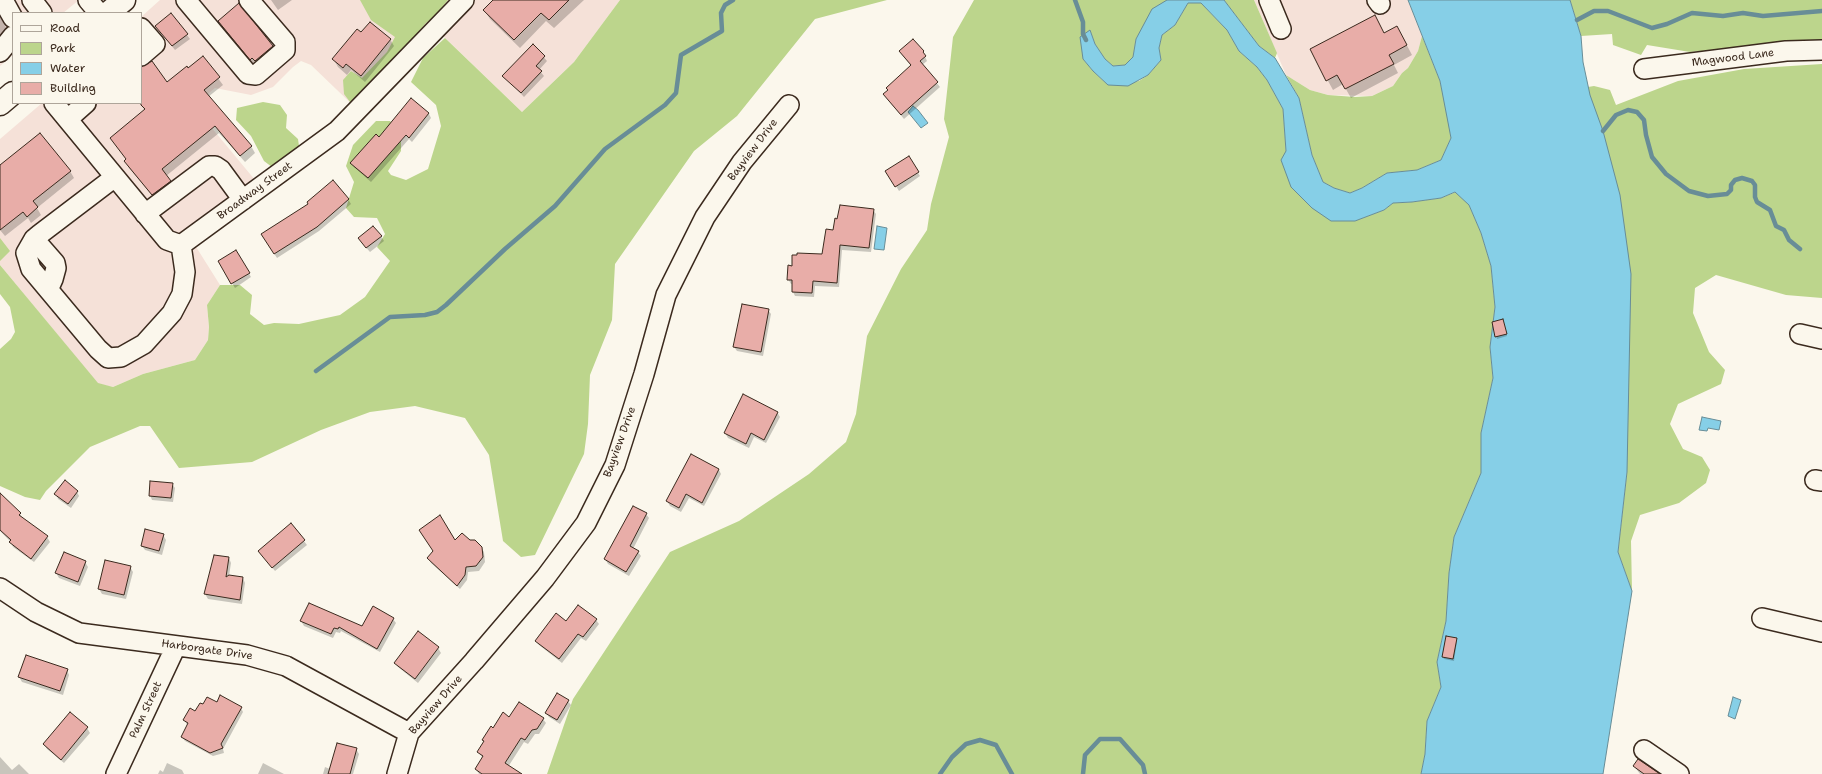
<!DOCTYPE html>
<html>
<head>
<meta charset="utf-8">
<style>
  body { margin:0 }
  #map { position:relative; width:1822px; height:774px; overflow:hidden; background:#fbf7ec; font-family:"Shantell Sans",sans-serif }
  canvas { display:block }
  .legend { position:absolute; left:12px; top:12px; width:130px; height:92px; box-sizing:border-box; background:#fbf7ec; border:1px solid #aea59a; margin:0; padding:5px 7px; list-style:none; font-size:12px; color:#3b2a1e }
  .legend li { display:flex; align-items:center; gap:8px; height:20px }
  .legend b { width:20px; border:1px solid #aea59a }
</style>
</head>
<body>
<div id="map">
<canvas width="1822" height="774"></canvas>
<ul class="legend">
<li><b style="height:5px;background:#fbf7ec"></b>Road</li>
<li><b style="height:11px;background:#bcd58c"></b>Park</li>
<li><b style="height:11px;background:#86cfe7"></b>Water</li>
<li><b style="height:11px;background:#e8ada8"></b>Building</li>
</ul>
</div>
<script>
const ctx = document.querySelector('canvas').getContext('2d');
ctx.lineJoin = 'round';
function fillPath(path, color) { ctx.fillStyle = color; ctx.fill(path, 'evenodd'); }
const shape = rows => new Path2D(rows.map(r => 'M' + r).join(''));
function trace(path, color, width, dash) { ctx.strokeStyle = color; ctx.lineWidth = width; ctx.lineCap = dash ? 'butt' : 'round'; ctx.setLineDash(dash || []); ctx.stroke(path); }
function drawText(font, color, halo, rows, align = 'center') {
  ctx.font = font + ' "Shantell Sans",sans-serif'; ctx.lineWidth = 3; ctx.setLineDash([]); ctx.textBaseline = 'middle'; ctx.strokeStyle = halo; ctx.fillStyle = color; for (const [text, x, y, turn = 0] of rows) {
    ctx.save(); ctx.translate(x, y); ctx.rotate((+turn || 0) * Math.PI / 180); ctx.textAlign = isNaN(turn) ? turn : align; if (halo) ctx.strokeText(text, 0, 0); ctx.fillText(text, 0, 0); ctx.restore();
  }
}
const built = shape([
  [0,0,79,0,63,13,13,13,13,55,0,66],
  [160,0,620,0,574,62,522,112,441,34,361,113,311,65,301,61,293,67,273,87,251,95,215,88,196,104,196,109,265,192,193,242,220,285,207,305,209,327,208,340,195,360,143,374,113,387,98,384,0,265,0,139,42,103,141,103,141,17],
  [1254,0,1408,0,1422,36,1418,51,1408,68,1402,73,1393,86,1372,96,1328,95,1310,90,1286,75]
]);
const green = shape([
  [360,0,448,0,436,15,426,23,359,101,350,102,344,94,343,80,351,71,362,78,387,52,395,37,371,20],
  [620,0,887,0,815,19,737,116,694,151,615,264,612,320,590,375,588,424,584,454,535,555,521,557,503,541,489,455,465,418,415,406,370,412,321,430,252,462,179,468,150,426,140,426,90,447,46,491,40,500,25,497,0,486,0,349,11,339,15,332,10,307,0,294,0,265,98,383,113,387,143,374,195,360,208,340,209,327,207,305,220,285,240,285,252,295,250,314,264,325,274,323,299,324,340,315,365,297,390,261,377,247,385,234,377,218,354,217,346,208,354,182,346,166,353,145,376,121,390,121,401,133,401,151,388,171,391,175,406,180,428,169,441,126,436,105,411,82,423,58,445,38,522,112,574,62],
  [974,0,1167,0,1144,26,1136,39,1133,57,1125,65,1113,66,1105,59,1095,44,1090,30,1083,59,1093,71,1108,85,1139,81,1148,75,1161,60,1159,48,1162,35,1175,25,1188,3,1201,3,1227,30,1239,51,1257,67,1267,80,1283,109,1286,151,1354,221,1384,210,1393,203,1412,202,1441,198,1456,192,1469,205,1481,233,1491,266,1495,307,1490,347,1493,378,1481,433,1481,473,1454,537,1449,573,1446,621,1437,662,1441,687,1427,721,1425,754,1421,774,547,774,573,699,670,552,739,521,809,474,846,442,856,414,867,336,901,269,927,230,931,204,949,137,944,119,953,37],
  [1224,0,1254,0,1277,53,1275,58,1259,46],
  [1570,0,1822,0,1822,42,1690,52,1647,45,1641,55,1613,45,1612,34,1581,36],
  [1422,36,1440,81,1448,115,1451,138,1441,160,1417,170,1387,173,1362,188,1350,193,1334,188,1323,182,1312,155,1299,98,1286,75,1310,90,1328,95,1355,97,1372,96,1393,86,1402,73,1408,68,1418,51],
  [1822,64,1822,298,1786,295,1716,275,1695,288,1693,313,1709,352,1725,370,1721,384,1678,404,1670,424,1683,449,1702,457,1710,470,1706,483,1679,503,1640,515,1631,541,1632,591,1618,552,1627,472,1627,452,1588,87,1594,86,1610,90,1616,105,1678,81,1744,69],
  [263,102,280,105,287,115,286,128,298,139,300,153,272,167,264,161,251,136,236,120,237,108],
  [0,238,10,251,0,261]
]);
const water = shape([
  [1167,0,1224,0,1259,46,1275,58,1299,98,1312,155,1323,182,1334,188,1350,193,1362,188,1387,173,1417,170,1441,160,1451,138,1440,81,1408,0,1570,0,1581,36,1583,62,1590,95,1603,131,1620,195,1631,274,1627,472,1618,552,1632,591,1603,774,1421,774,1425,754,1427,721,1441,687,1437,662,1446,621,1449,573,1454,537,1481,473,1481,433,1493,378,1490,347,1495,307,1491,266,1481,233,1469,205,1455,192,1441,198,1412,202,1393,203,1384,210,1355,221,1331,221,1312,208,1291,187,1281,160,1286,151,1283,109,1267,80,1257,67,1239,51,1227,30,1201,3,1188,3,1175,25,1162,35,1159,48,1161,60,1148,75,1128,86,1108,85,1093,71,1083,59,1080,37,1090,30,1095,44,1105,59,1113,66,1125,65,1133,57,1136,39,1152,9,1167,0],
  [913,106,918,110,928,123,921,128,908,112,913,106],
  [877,226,887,228,884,250,874,249,877,226],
  [1702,417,1721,421,1719,430,1708,428,1707,431,1699,430,1702,417],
  [1733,697,1741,700,1735,719,1728,716,1733,697]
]);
const shadow = shape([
  [271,0,292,0,278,10],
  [494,0,584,0,554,28,546,21,520,48,490,19,484,10],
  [171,14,190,39,175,50,159,30],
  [0,17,10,35,0,46],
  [219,21,272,46,276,53,255,66],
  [361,34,390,39,394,46,365,82,351,70,347,75,338,67,334,60],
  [1384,34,1402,36,1412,55,1394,65,1398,73,1351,98,1343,84,1333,90,1311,50],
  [533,45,547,61,539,70,544,76,524,97,504,76],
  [900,52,923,52,927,61,922,65,940,87,904,119,884,95,911,66],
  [203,58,223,85,208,97,251,146,255,153,245,162,219,133,166,176,174,188,157,201,129,168,125,161,127,160,111,138,145,110,139,103,141,103,141,68,167,83],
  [411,99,429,114,431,118,412,142,409,139,371,182,354,167,352,163,379,138],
  [908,157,920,176,899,191,887,171],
  [0,166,70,171,74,178,37,208,41,215,31,223,28,218,5,236,0,230],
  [348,199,351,204,319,231,277,258,262,235,310,204],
  [873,210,876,214,871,252,842,250,839,287,815,286,814,297,795,296,793,292,793,284,791,284,788,279,792,267,823,255,834,231],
  [381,236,384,241,370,252,362,243],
  [236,251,251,277,235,288,219,261],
  [768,310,771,314,763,356,737,351,734,347],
  [1503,322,1507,336,1497,339,1493,323],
  [777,412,780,417,766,443,754,437,749,448,728,438,725,433],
  [719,470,721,474,704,506,689,498,681,512,670,506,667,501],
  [172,484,175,488,173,502,152,500,150,495],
  [77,492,79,496,71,508,58,499,56,494],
  [0,494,20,514,23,519,47,537,50,542,34,562,13,547,11,542,0,531],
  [646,514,649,518,633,549,638,552,641,556,629,576,608,564,605,559],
  [291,524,307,545,275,571,262,555],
  [163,535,166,540,162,555,145,550,142,546],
  [455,541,470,541,481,547,484,552,485,562,479,571,468,572,467,580,460,589,431,563,428,558,434,551],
  [229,558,231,563,229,576,243,578,245,583,242,604,208,599,205,594],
  [85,562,88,567,80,586,59,578,56,573],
  [130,567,133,572,126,599,102,594,99,589],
  [393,619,396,623,380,652,341,631,340,633,336,632,333,638,304,626,301,621,362,627],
  [596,620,599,624,586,641,581,638,562,663,539,645,536,641,566,622],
  [418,633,438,648,441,653,418,683,398,667,395,663],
  [1456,639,1457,641,1454,661,1444,659,1443,657],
  [67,670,69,675,63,695,22,682,19,677],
  [568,701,571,705,560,724,549,717,546,713],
  [217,703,241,708,243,712,223,749,224,753,213,756,185,741,182,737,188,726,184,720,203,706],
  [70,714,87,728,90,733,64,763,47,749,44,744],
  [510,718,543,719,546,723,539,734,535,734,528,744,524,742,508,767,511,774,479,774,476,769,483,758,478,752,484,742,483,740,493,729],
  [356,749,359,754,353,774,323,774,325,767,330,769],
  [0,757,12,770,19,764,29,774,0,774],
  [167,763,182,770,184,774,158,774,160,770,163,772],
  [263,763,284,774,258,774],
  [1634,766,1659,774,1640,774]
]);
const stream = shape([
  [1075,0,1083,22,1083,34,1086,40],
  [1577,20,1594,11,1608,11,1652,28,1667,24,1692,13,1723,16,1743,13,1763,16,1822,11],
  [1603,131,1616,115,1628,110,1637,112,1644,120,1646,135,1652,157,1666,174,1689,191,1708,196,1727,194,1731,190,1731,185,1735,180,1742,178,1752,181,1755,185,1755,197,1757,202,1770,210,1776,226,1784,230,1789,240,1800,249],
  [316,371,390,317,425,315,437,312,446,305,505,249,555,206,605,149,665,105,676,93,681,55,722,31,721,13,725,5,733,0],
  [940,774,952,757,966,744,980,740,996,745,1012,774],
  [1083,774,1085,755,1100,739,1120,739,1143,765,1145,774]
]);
const building = shape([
  [493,0,569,0,549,20,541,13,514,40,483,10,493,0],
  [239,3,273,46,255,61,252,58,250,60,218,21,239,3],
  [171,13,188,34,172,46,155,26,171,13],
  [1375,15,1384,33,1397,26,1407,45,1389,55,1394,64,1345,89,1337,75,1326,81,1310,49,1375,15],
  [370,22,391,39,361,76,346,64,343,68,332,59,357,29,361,32,370,22],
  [913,39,924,51,923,52,926,56,920,61,938,82,901,115,883,94,888,90,886,88,911,65,899,51,913,39],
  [533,44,545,56,536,66,542,71,521,93,502,76,533,44],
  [203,56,220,77,204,90,252,146,240,156,215,126,162,169,171,181,152,195,124,161,126,159,110,138,145,109,141,105,141,67,152,61,167,82,187,66,188,68,203,56],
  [411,98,429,113,409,138,406,135,368,178,350,163,376,134,379,137,411,98],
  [40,133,71,171,33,201,38,207,27,217,23,212,0,230,0,165,40,133],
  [909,156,919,172,895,187,885,171,909,156],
  [333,180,349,199,317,227,274,254,261,234,308,204,307,202,333,180],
  [840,205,874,209,869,248,840,245,837,283,813,281,812,293,792,292,792,280,787,280,788,265,792,266,792,255,797,255,797,253,822,254,826,229,833,230,835,218,837,219,840,205],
  [373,226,382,236,366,248,358,238,373,226],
  [236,250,250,273,231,284,218,261,236,250],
  [742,304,769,309,761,352,733,347,742,304],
  [1503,319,1507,334,1495,337,1492,322,1503,319],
  [743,394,778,412,764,440,751,433,746,444,724,433,743,394],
  [691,454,719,469,702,503,686,494,679,508,666,501,691,454],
  [65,480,78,491,68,504,54,494,65,480],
  [150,481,173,483,171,498,149,496,150,481],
  [0,493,21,513,19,515,48,536,31,559,9,542,11,540,0,530,0,493],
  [633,506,647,513,630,546,639,551,626,572,604,559,633,506],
  [440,515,455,540,462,533,470,540,475,540,482,547,483,557,476,566,466,567,465,575,457,586,427,558,433,551,419,530,440,515],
  [291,523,305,540,272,568,258,551,291,523],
  [145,529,164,534,159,551,141,546,145,529],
  [64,552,86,561,78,582,55,573,64,552],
  [214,555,229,557,226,577,229,575,243,577,240,600,204,594,214,555],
  [105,560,131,566,124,595,98,589,105,560],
  [309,603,362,626,373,606,394,618,377,649,339,627,338,629,334,628,331,634,300,621,309,603],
  [578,605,597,619,583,637,578,634,559,659,535,641,556,613,566,621,578,605],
  [418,631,439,647,415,679,394,663,418,631],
  [1446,636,1457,638,1453,659,1442,657,1446,636],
  [26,655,68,669,60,691,18,677,26,655],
  [557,693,569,700,557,720,545,713,557,693],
  [220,695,242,707,221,744,223,748,210,753,181,737,188,723,183,720,190,708,195,711,200,703,203,704,207,697,217,702,220,695],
  [519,702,544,718,537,729,532,730,525,740,521,738,505,763,522,774,482,774,475,769,483,756,477,752,484,741,482,740,491,726,493,728,503,712,509,717,519,702],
  [70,712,88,727,61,760,43,744,70,712],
  [337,743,357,748,350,774,328,774,337,743],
  [1638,759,1660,774,1644,774,1633,766,1638,759]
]);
const minor = shape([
  [3,0,13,18],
  [32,0,42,13],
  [88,0,99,13],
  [186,0,248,74,256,75,285,50,285,42,249,0],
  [1269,0,1281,29],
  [1377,0,1380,4],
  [141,28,155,44,141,56],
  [0,52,13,36],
  [1644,69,1786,51,1822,50],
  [54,103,167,240,181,245,337,131,464,0],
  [68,119,86,103],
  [115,177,40,234,34,239,26,253,31,269,98,349,108,358,121,357,144,344,172,313,182,294,185,272,181,245],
  [145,214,209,166,215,166,221,170,243,200],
  [34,239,55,263,56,268,53,279,49,288],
  [1800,334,1822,339],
  [1815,480,1822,481],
  [0,588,36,612,79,633,247,655,286,666,409,733],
  [1762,618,1822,632],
  [1644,750,1679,774],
  [116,774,176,646],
  [397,774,409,733,474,661,545,578,586,523,615,465,644,374,666,295,705,217,742,162,789,105]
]);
const major = shape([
  [108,13,124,0],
  [0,104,13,93]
]);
const streetNames = [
  ["Magwood Lane",1733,58,-7],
  ["Bayview Drive",753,150,-53],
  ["Broadway Street",255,191,-36],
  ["Bayview Drive",620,442,-70],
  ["Harborgate Drive",207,650,8],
  ["Bayview Drive",436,705,-49],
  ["Palm Street",146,710,-65]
];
fillPath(built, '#f5e1d8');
fillPath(green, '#bcd58c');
fillPath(water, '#86cfe7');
trace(water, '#688d97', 1);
fillPath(shadow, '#0003');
trace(stream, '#688d97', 4.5);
fillPath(building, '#e8ada8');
trace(building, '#3b2a1e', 1);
trace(minor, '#3b2a1e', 22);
trace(major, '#3b2a1e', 25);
trace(minor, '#fbf7ec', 19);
trace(major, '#fbf7ec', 22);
drawText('11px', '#3b2a1e', '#fbf7ec', streetNames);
</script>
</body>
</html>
